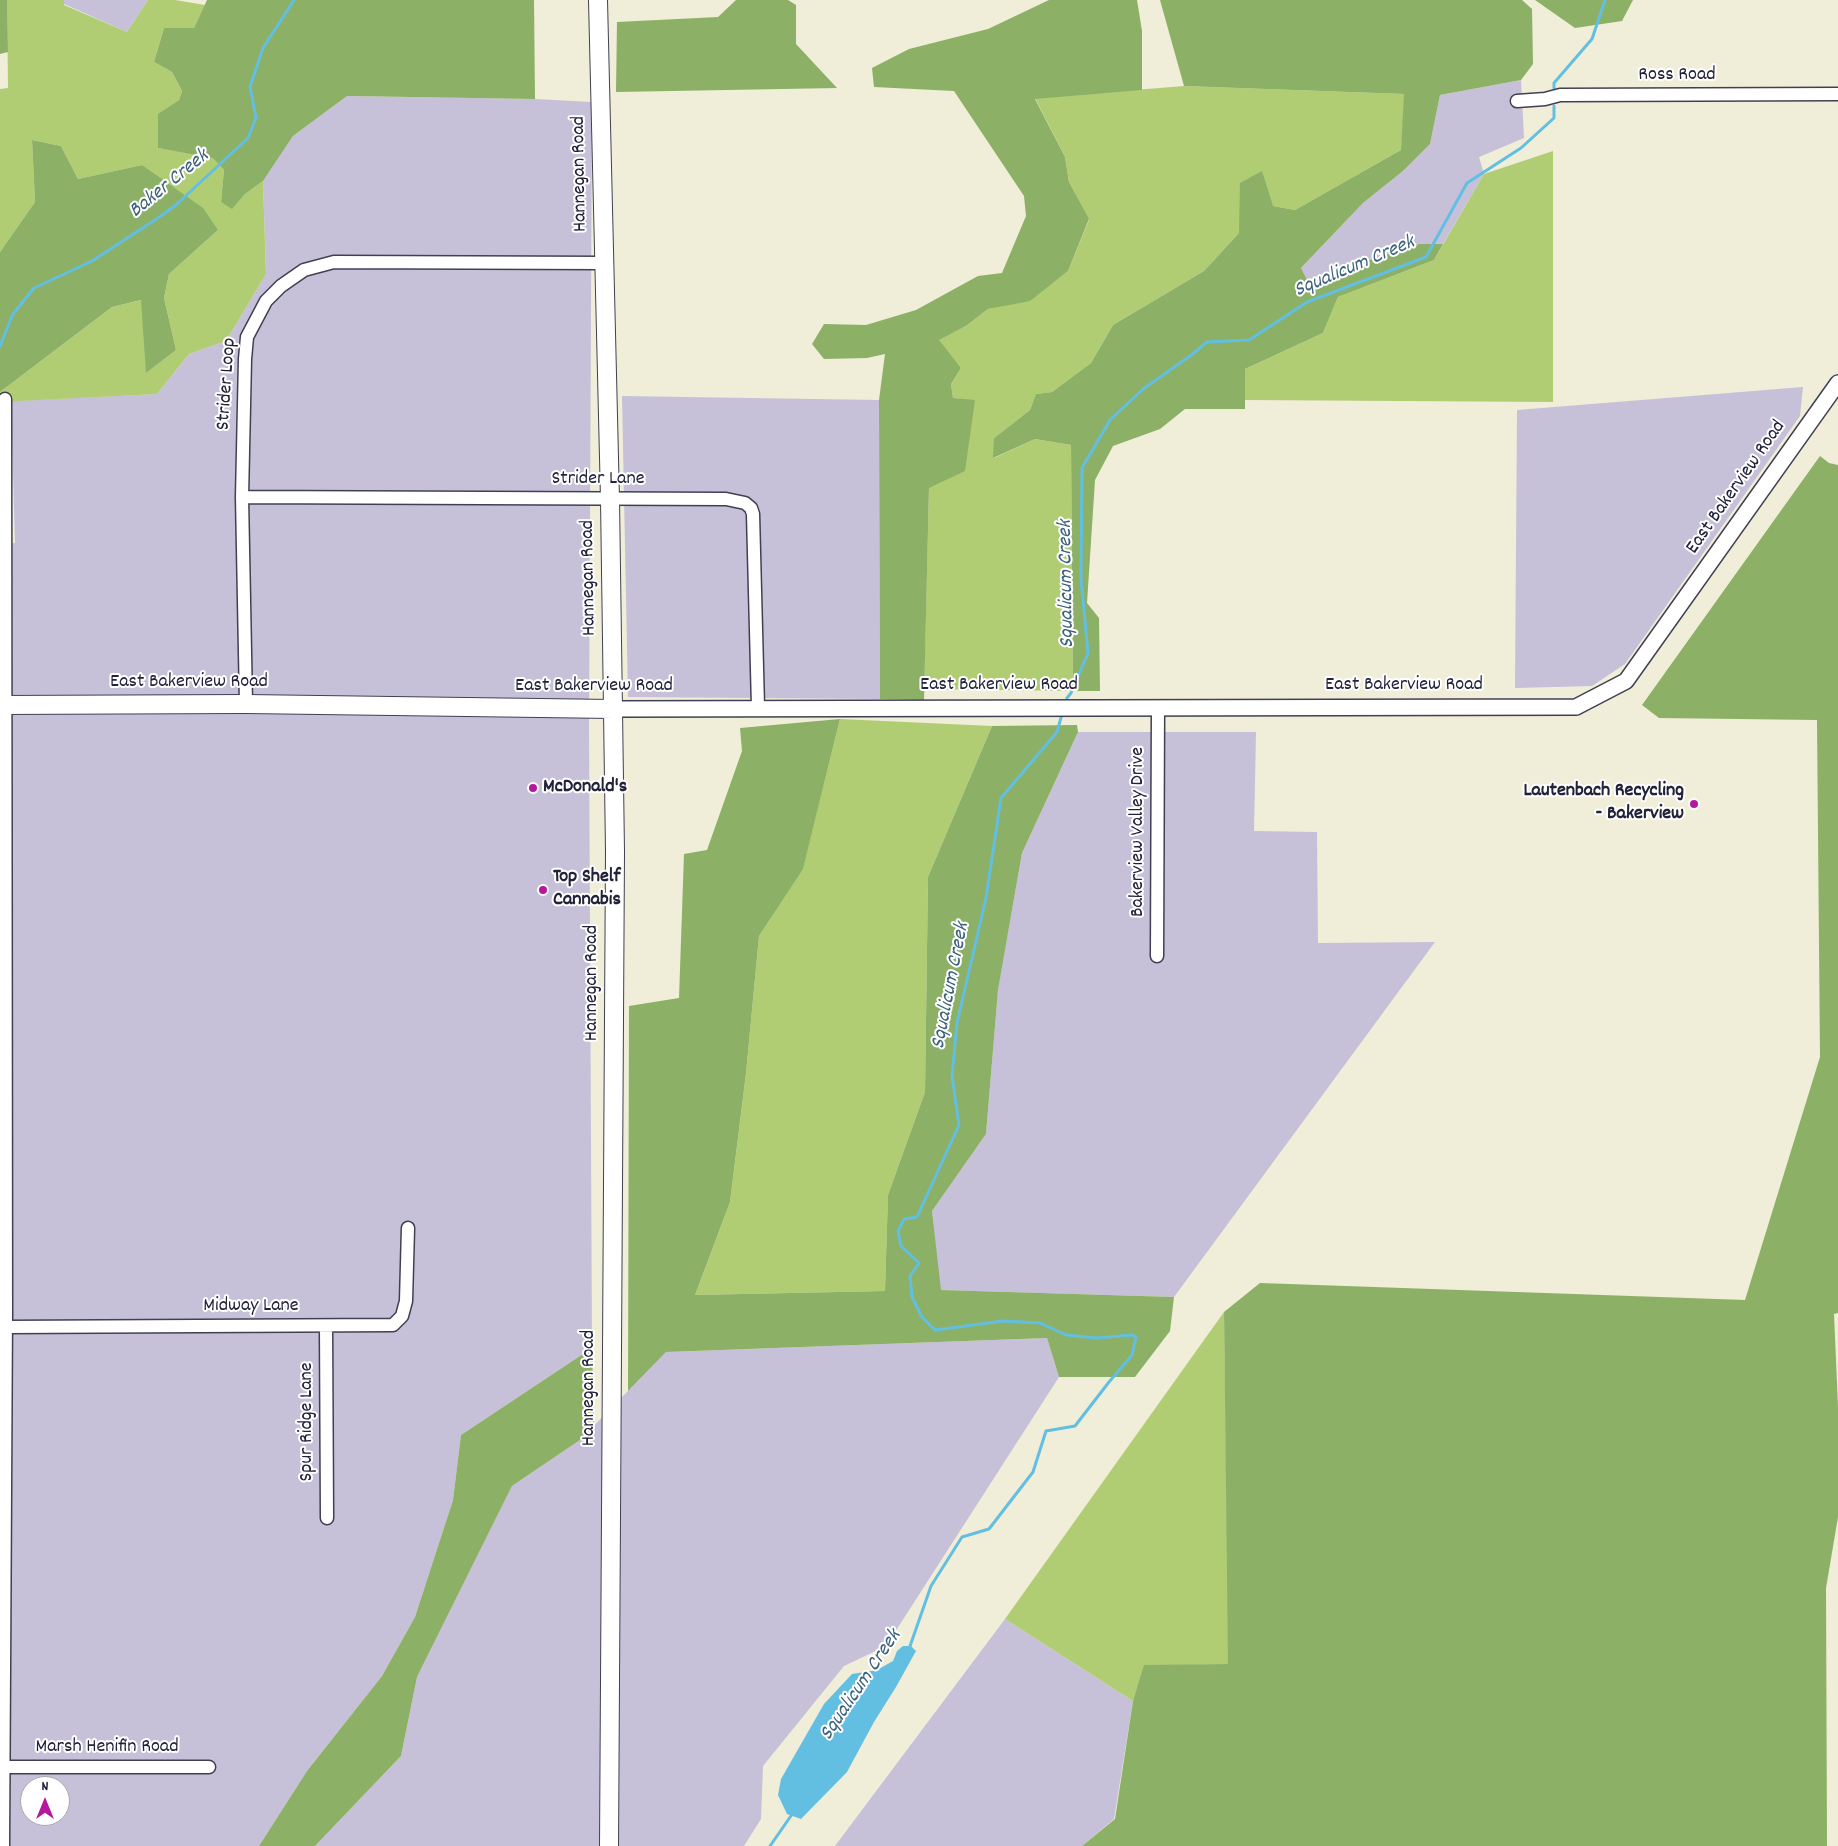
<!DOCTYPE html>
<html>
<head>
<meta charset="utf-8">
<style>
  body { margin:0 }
  #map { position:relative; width:1838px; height:1846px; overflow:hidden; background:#f0edd8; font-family:Dekko,sans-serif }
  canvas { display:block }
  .north { position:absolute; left:20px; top:1776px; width:50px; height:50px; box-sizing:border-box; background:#fff; border:1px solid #a7a7b1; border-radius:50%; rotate:0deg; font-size:14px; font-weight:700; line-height:20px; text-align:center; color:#22223b }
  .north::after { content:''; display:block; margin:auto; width:18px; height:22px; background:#b5179e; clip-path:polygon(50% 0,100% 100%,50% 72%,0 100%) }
</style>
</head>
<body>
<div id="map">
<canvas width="1838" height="1846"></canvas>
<div class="north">N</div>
</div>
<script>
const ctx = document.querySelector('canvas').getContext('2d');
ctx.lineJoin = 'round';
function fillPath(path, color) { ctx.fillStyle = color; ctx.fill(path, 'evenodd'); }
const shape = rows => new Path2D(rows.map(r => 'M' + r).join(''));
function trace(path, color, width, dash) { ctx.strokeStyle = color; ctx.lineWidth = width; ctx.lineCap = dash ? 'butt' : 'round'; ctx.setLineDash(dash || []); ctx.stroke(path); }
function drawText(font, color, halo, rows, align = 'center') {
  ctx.font = font + ' Dekko,sans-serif'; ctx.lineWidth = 4; ctx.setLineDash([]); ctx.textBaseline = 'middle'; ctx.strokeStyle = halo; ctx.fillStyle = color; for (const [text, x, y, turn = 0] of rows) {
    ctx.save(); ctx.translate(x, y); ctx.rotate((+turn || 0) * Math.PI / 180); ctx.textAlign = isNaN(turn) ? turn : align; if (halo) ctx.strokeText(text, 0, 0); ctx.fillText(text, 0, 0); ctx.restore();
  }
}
const industrial = shape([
  [64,0,148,0,127,32,64,4],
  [1521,80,1524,138,1479,157,1484,174,1443,244,1419,244,1306,280,1301,268,1363,203,1403,171,1430,144,1440,95],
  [347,96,535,99,592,102,589,728,592,1348,461,1435,453,1500,415,1617,382,1676,307,1771,259,1846,0,1846,0,544,15,543,11,401,157,394,189,354,226,341,266,274,263,181,293,136],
  [30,1786,60,1786,60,1816,30,1816],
  [1803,387,1800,416,1625,664,1592,686,1515,688,1517,410],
  [622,396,879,400,880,699,628,697],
  [1078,732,1256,732,1254,831,1317,832,1318,943,1435,942,1174,1297,940,1290,932,1211,986,1134,998,989,1022,853],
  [1047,1338,1059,1377,886,1646,844,1666,763,1766,761,1819,744,1846,315,1846,401,1756,417,1677,512,1486,580,1440,666,1352],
  [1005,1619,1133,1701,1114,1819,1082,1846,835,1846]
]);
const green = shape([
  [7,0,64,0,64,5,127,32,148,0,175,0,205,5,194,28,164,28,154,62,172,72,182,91,179,100,158,115,158,148,213,157,224,170,221,202,232,208,245,194,263,181,266,274,226,341,189,354,157,394,0,402,0,392,112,307,142,300,147,372,176,350,164,298,169,274,218,230,142,165,78,179,61,146,32,140,35,202,0,252,0,89,8,88],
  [1184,86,1405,94,1401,150,1295,210,1273,206,1239,233,1204,271,1113,325,1091,363,1052,392,1036,394,1030,410,994,438,994,458,1035,439,1071,445,1073,691,924,689,929,488,975,401,953,398,951,384,961,368,938,340,966,326,988,309,1030,300,1068,271,1089,220,1069,182,1065,157,1035,98],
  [1553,151,1553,402,1245,400,1245,369,1323,333,1338,297,1434,260,1484,174],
  [840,719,992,726,928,877,925,1092,888,1195,885,1291,695,1295,730,1202,746,1073,759,936,803,868],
  [1224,1312,1229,1664,1145,1666,1133,1701,1005,1619]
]);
const forest = shape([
  [0,0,7,0,8,52,0,54],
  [207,0,534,0,535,99,347,96,293,136,263,181,245,194,232,209,221,202,224,170,213,158,158,148,158,114,179,100,182,91,172,72,154,62,164,28,194,28],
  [736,0,788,0,796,5,796,44,837,88,616,92,617,22,718,17],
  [1049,0,1137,0,1142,31,1142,90,1035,99,1065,157,1069,182,1089,219,1068,271,1030,301,988,309,966,326,939,340,961,368,951,384,953,398,975,400,965,471,929,488,924,700,880,699,879,400,885,354,867,358,824,359,812,344,824,324,866,325,916,310,978,276,1002,273,1026,216,1024,196,954,91,874,87,872,68,909,49,988,29],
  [1160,0,1522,0,1532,9,1533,64,1521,80,1440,95,1430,144,1403,171,1363,203,1301,268,1307,280,1419,244,1443,244,1434,260,1338,297,1323,333,1245,369,1245,409,1185,409,1160,429,1113,446,1095,480,1087,603,1099,618,1100,691,1073,691,1071,445,1035,439,993,458,994,438,1030,410,1036,394,1052,392,1091,363,1113,325,1204,271,1239,233,1240,183,1262,171,1273,206,1295,210,1401,150,1404,94,1184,86],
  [1535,0,1633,0,1622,21,1575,28],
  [32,140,61,146,78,179,142,165,203,208,218,230,169,274,164,298,176,350,146,373,141,300,112,307,0,392,0,252,35,202],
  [1820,456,1829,463,1838,465,1838,1313,1834,1314,1838,1407,1838,1517,1826,1588,1827,1846,1082,1846,1115,1819,1133,1701,1144,1665,1228,1664,1224,1312,1260,1283,1745,1300,1820,1057,1817,720,1659,718,1642,705],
  [840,719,803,869,759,936,746,1073,730,1202,695,1295,885,1291,888,1195,925,1092,928,877,992,726,1077,725,1078,732,1022,853,998,990,986,1134,932,1211,941,1290,1174,1297,1170,1331,1135,1377,1059,1377,1047,1338,666,1352,628,1391,629,1006,679,998,684,854,707,850,742,751,740,728],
  [592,1348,594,1425,580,1440,512,1486,417,1677,401,1756,315,1846,259,1846,307,1771,382,1676,415,1617,453,1500,461,1435]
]);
const water = shape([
  [903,1646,911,1646,916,1651,896,1687,874,1722,847,1772,801,1819,787,1814,778,1795,781,1779,824,1704,852,1674,877,1670,893,1661,897,1651]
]);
const stream = shape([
  [1554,88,1554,83,1592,39,1605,0],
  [0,346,13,314,34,288,92,261,161,216,177,204,248,138,256,118,250,87,263,48,294,0],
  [1065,703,1067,698,1071,693,1088,653,1081,579,1082,468,1110,420,1143,389,1190,356,1207,342,1249,340,1307,302,1426,257,1467,183,1521,148,1554,118,1554,106],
  [909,1649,931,1586,962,1537,989,1529,1033,1472,1046,1431,1075,1426,1109,1382,1132,1355,1136,1337,1132,1335,1096,1338,1066,1335,1040,1323,1003,1321,935,1330,922,1317,912,1297,910,1276,919,1263,901,1246,898,1231,904,1219,917,1217,959,1125,952,1076,957,1023,986,898,1001,798,1057,732,1062,714],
  [770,1846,793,1813]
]);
const minor = shape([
  [1517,101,1545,99,1560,95,1838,94],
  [242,497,726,499,745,503,751,508,753,514,758,707],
  [246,704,242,497,245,359,247,337,266,301,281,286,304,270,334,262,605,263],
  [1157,956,1158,707],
  [326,1326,327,1518],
  [6,1327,393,1325,402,1316,406,1301,408,1228],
  [4,1767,209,1767],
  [3,1846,6,1311,5,399]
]);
const tertiary = shape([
  [613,709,1576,707,1626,681,1838,383]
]);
const secondary = shape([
  [598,0,610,499,615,852,609,1846],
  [0,705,246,704,613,709]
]);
const markers = [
  [533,788,5,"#b5179e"],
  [1694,804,5,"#b5179e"],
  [543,890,5,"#b5179e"]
];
const streetNames = [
  ["Ross Road",1677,76],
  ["Hannegan Road",581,174,-91],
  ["Strider Loop",228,384,-86],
  ["Strider Lane",598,480],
  ["East Bakerview Road",1737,488,-55],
  ["Hannegan Road",590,578,-91],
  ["East Bakerview Road",189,683],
  ["East Bakerview Road",999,686],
  ["East Bakerview Road",1404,686],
  ["East Bakerview Road",594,687],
  ["Bakerview Valley Drive",1139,832,-90],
  ["Hannegan Road",593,983,-90],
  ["Midway Lane",251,1307],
  ["Hannegan Road",590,1388,-90],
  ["Spur Ridge Lane",308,1422,-90],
  ["Marsh Henifin Road",107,1748]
];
const poiNames = [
  ["McDonald's",543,788],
  ["Lautenbach Recycling",1684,792,"right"],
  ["- Bakerview",1684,815,"right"],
  ["Top Shelf",553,878],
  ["Cannabis",553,901]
];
const waterNames = [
  ["Baker Creek",170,185,-39],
  ["Squalicum Creek",1355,268,-23],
  ["Squalicum Creek",1068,584,-91],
  ["Squalicum Creek",952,986,-79],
  ["Squalicum Creek",862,1686,-56]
];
fillPath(industrial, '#c7c0d9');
fillPath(green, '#b0cd74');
fillPath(forest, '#8cb066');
fillPath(water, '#63bfe1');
trace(stream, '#63bfe1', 3);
trace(minor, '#414053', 15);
trace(tertiary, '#414053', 18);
trace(secondary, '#414053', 20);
trace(minor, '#fff', 12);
trace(tertiary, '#fff', 15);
trace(secondary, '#fff', 18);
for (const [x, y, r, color] of markers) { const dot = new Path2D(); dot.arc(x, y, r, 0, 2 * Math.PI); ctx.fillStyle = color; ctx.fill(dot); trace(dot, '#fff', 2); }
drawText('20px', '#22223b', '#fff', streetNames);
drawText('bold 20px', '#22223b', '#fff', poiNames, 'left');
drawText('italic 21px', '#3c617d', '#fff', waterNames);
</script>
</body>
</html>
